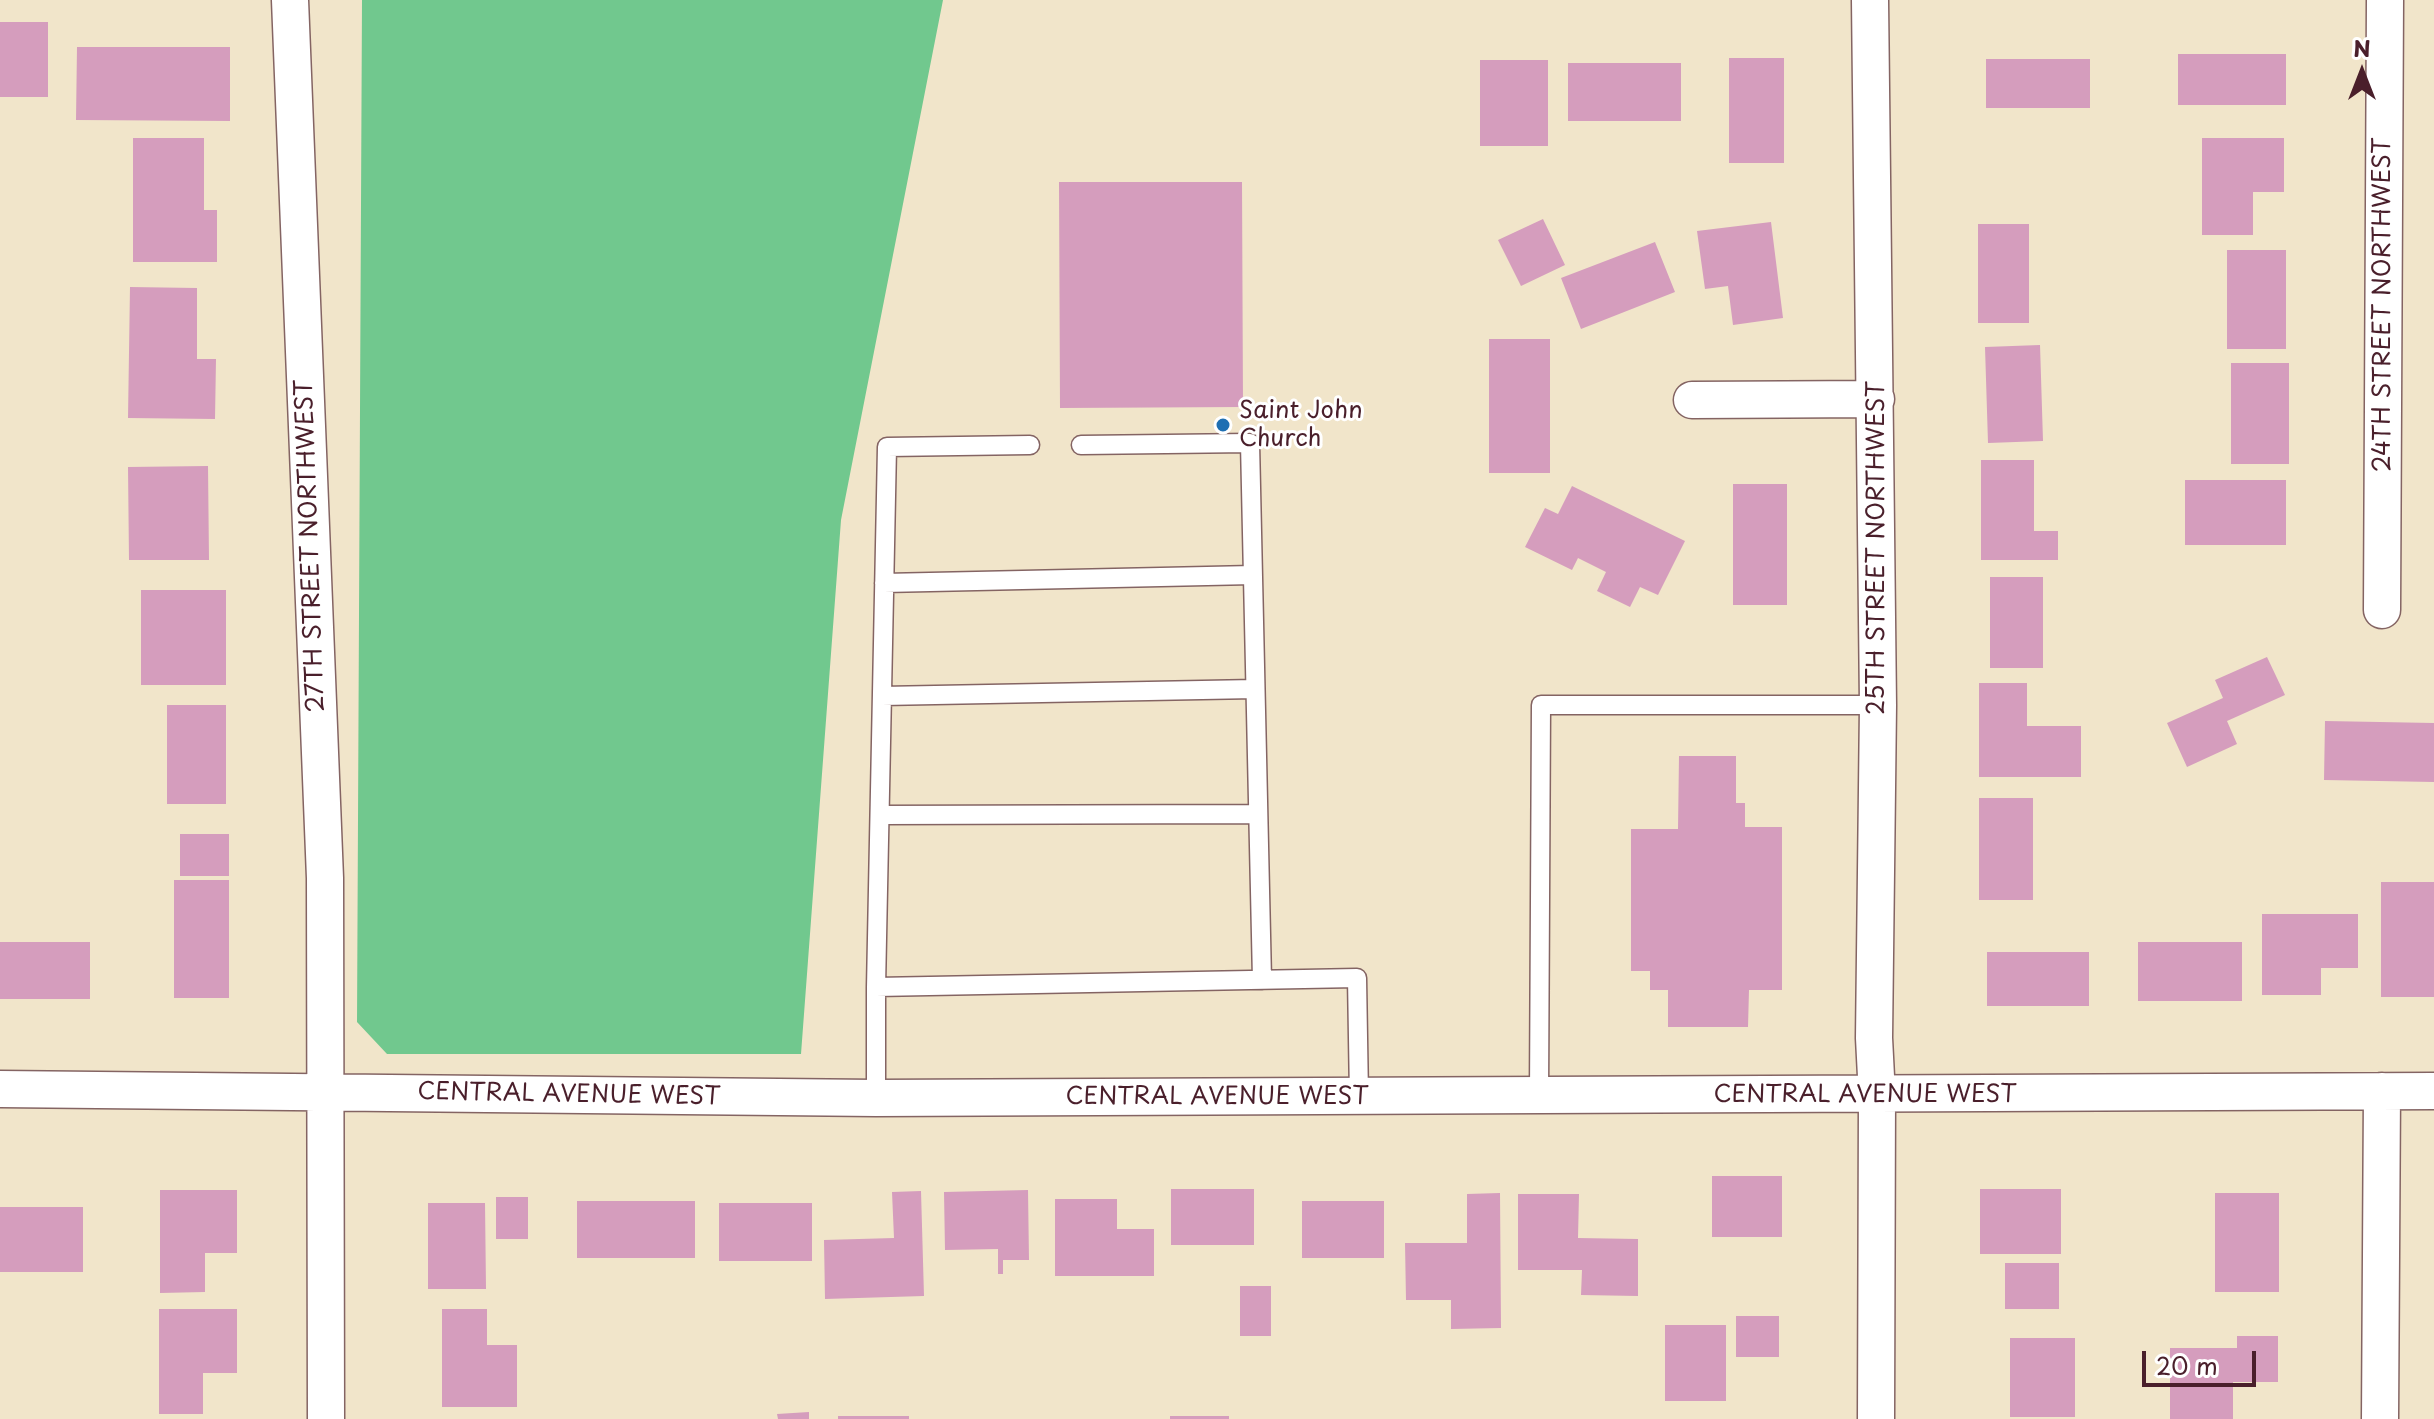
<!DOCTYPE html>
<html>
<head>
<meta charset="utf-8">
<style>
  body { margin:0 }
  #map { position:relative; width:2434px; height:1419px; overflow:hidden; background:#f1e5ca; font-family:"Playpen Sans",sans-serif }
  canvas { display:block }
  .north { position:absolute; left:2322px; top:32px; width:80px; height:80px; -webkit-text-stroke:6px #fff; paint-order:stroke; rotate:0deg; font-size:22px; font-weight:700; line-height:32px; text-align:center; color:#4a1f2b }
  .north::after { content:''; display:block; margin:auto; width:28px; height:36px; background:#4a1f2b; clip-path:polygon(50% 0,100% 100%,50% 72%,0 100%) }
  .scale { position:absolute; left:2142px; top:1351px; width:114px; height:36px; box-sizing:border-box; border:4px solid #4a1f2b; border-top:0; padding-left:10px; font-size:24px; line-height:28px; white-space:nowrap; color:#4a1f2b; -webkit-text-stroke:6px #fff; paint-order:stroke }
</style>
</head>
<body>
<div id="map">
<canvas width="2434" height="1419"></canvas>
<div class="north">N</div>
<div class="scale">20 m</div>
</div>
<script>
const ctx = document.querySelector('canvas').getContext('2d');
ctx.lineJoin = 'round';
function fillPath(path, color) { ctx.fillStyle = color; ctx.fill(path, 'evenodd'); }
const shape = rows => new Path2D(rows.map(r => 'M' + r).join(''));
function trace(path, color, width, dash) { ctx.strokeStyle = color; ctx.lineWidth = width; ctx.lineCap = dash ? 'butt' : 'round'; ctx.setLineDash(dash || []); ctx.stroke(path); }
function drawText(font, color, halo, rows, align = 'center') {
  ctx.font = font + ' "Playpen Sans",sans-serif'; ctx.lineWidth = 6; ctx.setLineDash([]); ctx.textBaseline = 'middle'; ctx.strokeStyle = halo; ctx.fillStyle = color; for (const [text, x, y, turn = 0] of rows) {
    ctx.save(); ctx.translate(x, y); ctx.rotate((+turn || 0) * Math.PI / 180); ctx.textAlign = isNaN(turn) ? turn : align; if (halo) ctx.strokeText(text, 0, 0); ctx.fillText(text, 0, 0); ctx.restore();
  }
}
const green = shape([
  [362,0,943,0,841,520,801,1054,387,1054,357,1022]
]);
const building = shape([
  [0,22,48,22,48,97,0,97],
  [77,47,230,47,230,121,76,120],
  [2178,54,2286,54,2286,105,2178,105],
  [1729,58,1784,58,1784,163,1729,163],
  [1986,59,2090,59,2090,108,1986,108],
  [1480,60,1548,60,1548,146,1480,146],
  [1568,63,1681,63,1681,121,1568,121],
  [133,138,204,138,204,210,217,210,217,262,133,262],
  [2202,138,2284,138,2284,192,2253,192,2253,235,2202,235],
  [1059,182,1242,182,1243,407,1060,408],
  [1543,219,1565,265,1521,286,1498,240],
  [1771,222,1783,318,1733,325,1728,286,1705,289,1697,231],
  [1978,224,2029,224,2029,323,1978,323],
  [1655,242,1675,292,1581,329,1561,278],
  [2227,250,2286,250,2286,349,2227,349],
  [130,287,197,288,197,359,216,359,215,419,128,418],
  [1489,339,1550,339,1550,473,1489,473],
  [2040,345,2043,441,1988,443,1985,347],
  [2231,363,2289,363,2289,464,2231,464],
  [1981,460,2034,460,2034,531,2058,531,2058,560,1981,560],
  [208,466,209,560,129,560,128,467],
  [2185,480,2286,480,2286,545,2185,545],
  [1733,484,1787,484,1787,605,1733,605],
  [1572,486,1685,541,1658,595,1640,587,1630,607,1597,591,1606,572,1578,558,1572,570,1525,547,1545,508,1558,514],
  [1990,577,2043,577,2043,668,1990,668],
  [141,590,226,590,226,685,141,685],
  [2267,657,2285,695,2227,721,2237,744,2187,767,2167,723,2223,698,2215,680],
  [1979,683,2027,683,2027,726,2081,726,2081,777,1979,777],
  [167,705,226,705,226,804,167,804],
  [2325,721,2434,723,2434,782,2324,780],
  [1679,756,1736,756,1736,803,1745,803,1745,827,1782,827,1782,990,1749,990,1748,1027,1668,1027,1668,990,1650,990,1650,971,1631,971,1631,829,1678,829],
  [1979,798,2033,798,2033,900,1979,900],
  [180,834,229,834,229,876,180,876],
  [174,880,229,880,229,998,174,998],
  [2381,882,2434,882,2434,997,2381,997],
  [2262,914,2358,914,2358,968,2321,968,2321,995,2262,995],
  [0,942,90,942,90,999,0,999],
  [2138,942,2242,942,2242,1001,2138,1001],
  [1987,952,2089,952,2089,1006,1987,1006],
  [1712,1176,1782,1176,1782,1237,1712,1237],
  [1171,1189,1254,1189,1254,1245,1171,1245],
  [1980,1189,2061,1189,2061,1254,1980,1254],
  [160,1190,237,1190,237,1253,205,1253,205,1292,160,1293],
  [1028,1190,1029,1260,1003,1260,1003,1274,998,1274,998,1249,945,1250,944,1192],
  [921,1191,924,1296,825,1299,824,1240,894,1238,892,1192],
  [1500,1193,1501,1328,1451,1329,1451,1300,1406,1300,1405,1243,1467,1243,1467,1194],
  [2215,1193,2279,1193,2279,1292,2215,1292],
  [1518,1194,1579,1194,1578,1238,1638,1239,1638,1296,1581,1295,1582,1270,1518,1270],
  [496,1197,528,1197,528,1239,496,1239],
  [1055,1199,1117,1199,1117,1229,1154,1229,1154,1276,1055,1276],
  [577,1201,695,1201,695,1258,577,1258],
  [1302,1201,1384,1201,1384,1258,1302,1258],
  [428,1203,485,1203,486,1289,428,1289],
  [719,1203,812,1203,812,1261,719,1261],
  [0,1207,83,1207,83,1272,0,1272],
  [2005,1263,2059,1263,2059,1309,2005,1309],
  [1240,1286,1271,1286,1271,1336,1240,1336],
  [159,1309,237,1309,237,1373,203,1373,203,1414,159,1414],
  [442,1309,487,1309,487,1345,517,1345,517,1407,442,1407],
  [1736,1316,1779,1316,1779,1357,1736,1357],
  [1665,1325,1726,1325,1726,1401,1665,1401],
  [2237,1336,2278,1336,2278,1382,2233,1382,2233,1419,2170,1419,2170,1348,2237,1348],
  [2010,1338,2075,1338,2075,1417,2010,1417],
  [809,1412,809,1419,778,1419,777,1414],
  [838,1416,909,1416,909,1419,838,1419],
  [1170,1416,1229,1416,1229,1419,1170,1419]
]);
const service = shape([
  [1081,445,1250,443,1262,980],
  [884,583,1253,575],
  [882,696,1255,689],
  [880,815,1258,814],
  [876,987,887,447,1030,445],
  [1539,1095,1541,705,1878,705],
  [876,1098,876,987,1357,978,1359,1097]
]);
const minor = shape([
  [290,0,325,878,326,1419],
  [1870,0,1878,705,1874,1038,1877,1096,1876,1419],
  [1692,400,1876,399],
  [2382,610,2385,0],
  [0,1089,876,1098,2434,1091],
  [2380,1419,2382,1091]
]);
const markers = [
  [1223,425,8,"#1f6fb2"]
];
const streetNames = [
  ["24TH STREET NORTHWEST",2383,305,-90],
  ["27TH STREET NORTHWEST",311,546,-92],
  ["25TH STREET NORTHWEST",1877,548,-90],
  ["CENTRAL AVENUE WEST",569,1095,1],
  ["CENTRAL AVENUE WEST",1865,1095],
  ["CENTRAL AVENUE WEST",1217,1097]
];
const poiNames = [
  ["Saint John",1239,411],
  ["Church",1239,439]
];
fillPath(green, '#71c88e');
fillPath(building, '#d59dbd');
trace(service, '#846463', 21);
trace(minor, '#846463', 39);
trace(service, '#fff', 18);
trace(minor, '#fff', 36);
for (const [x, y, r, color] of markers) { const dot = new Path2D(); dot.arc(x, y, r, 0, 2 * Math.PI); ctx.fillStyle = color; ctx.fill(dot); trace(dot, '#fff', 3); }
drawText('24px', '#4a1f2b', '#fff', streetNames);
drawText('24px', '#4a1f2b', '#fff', poiNames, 'left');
</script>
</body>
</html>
